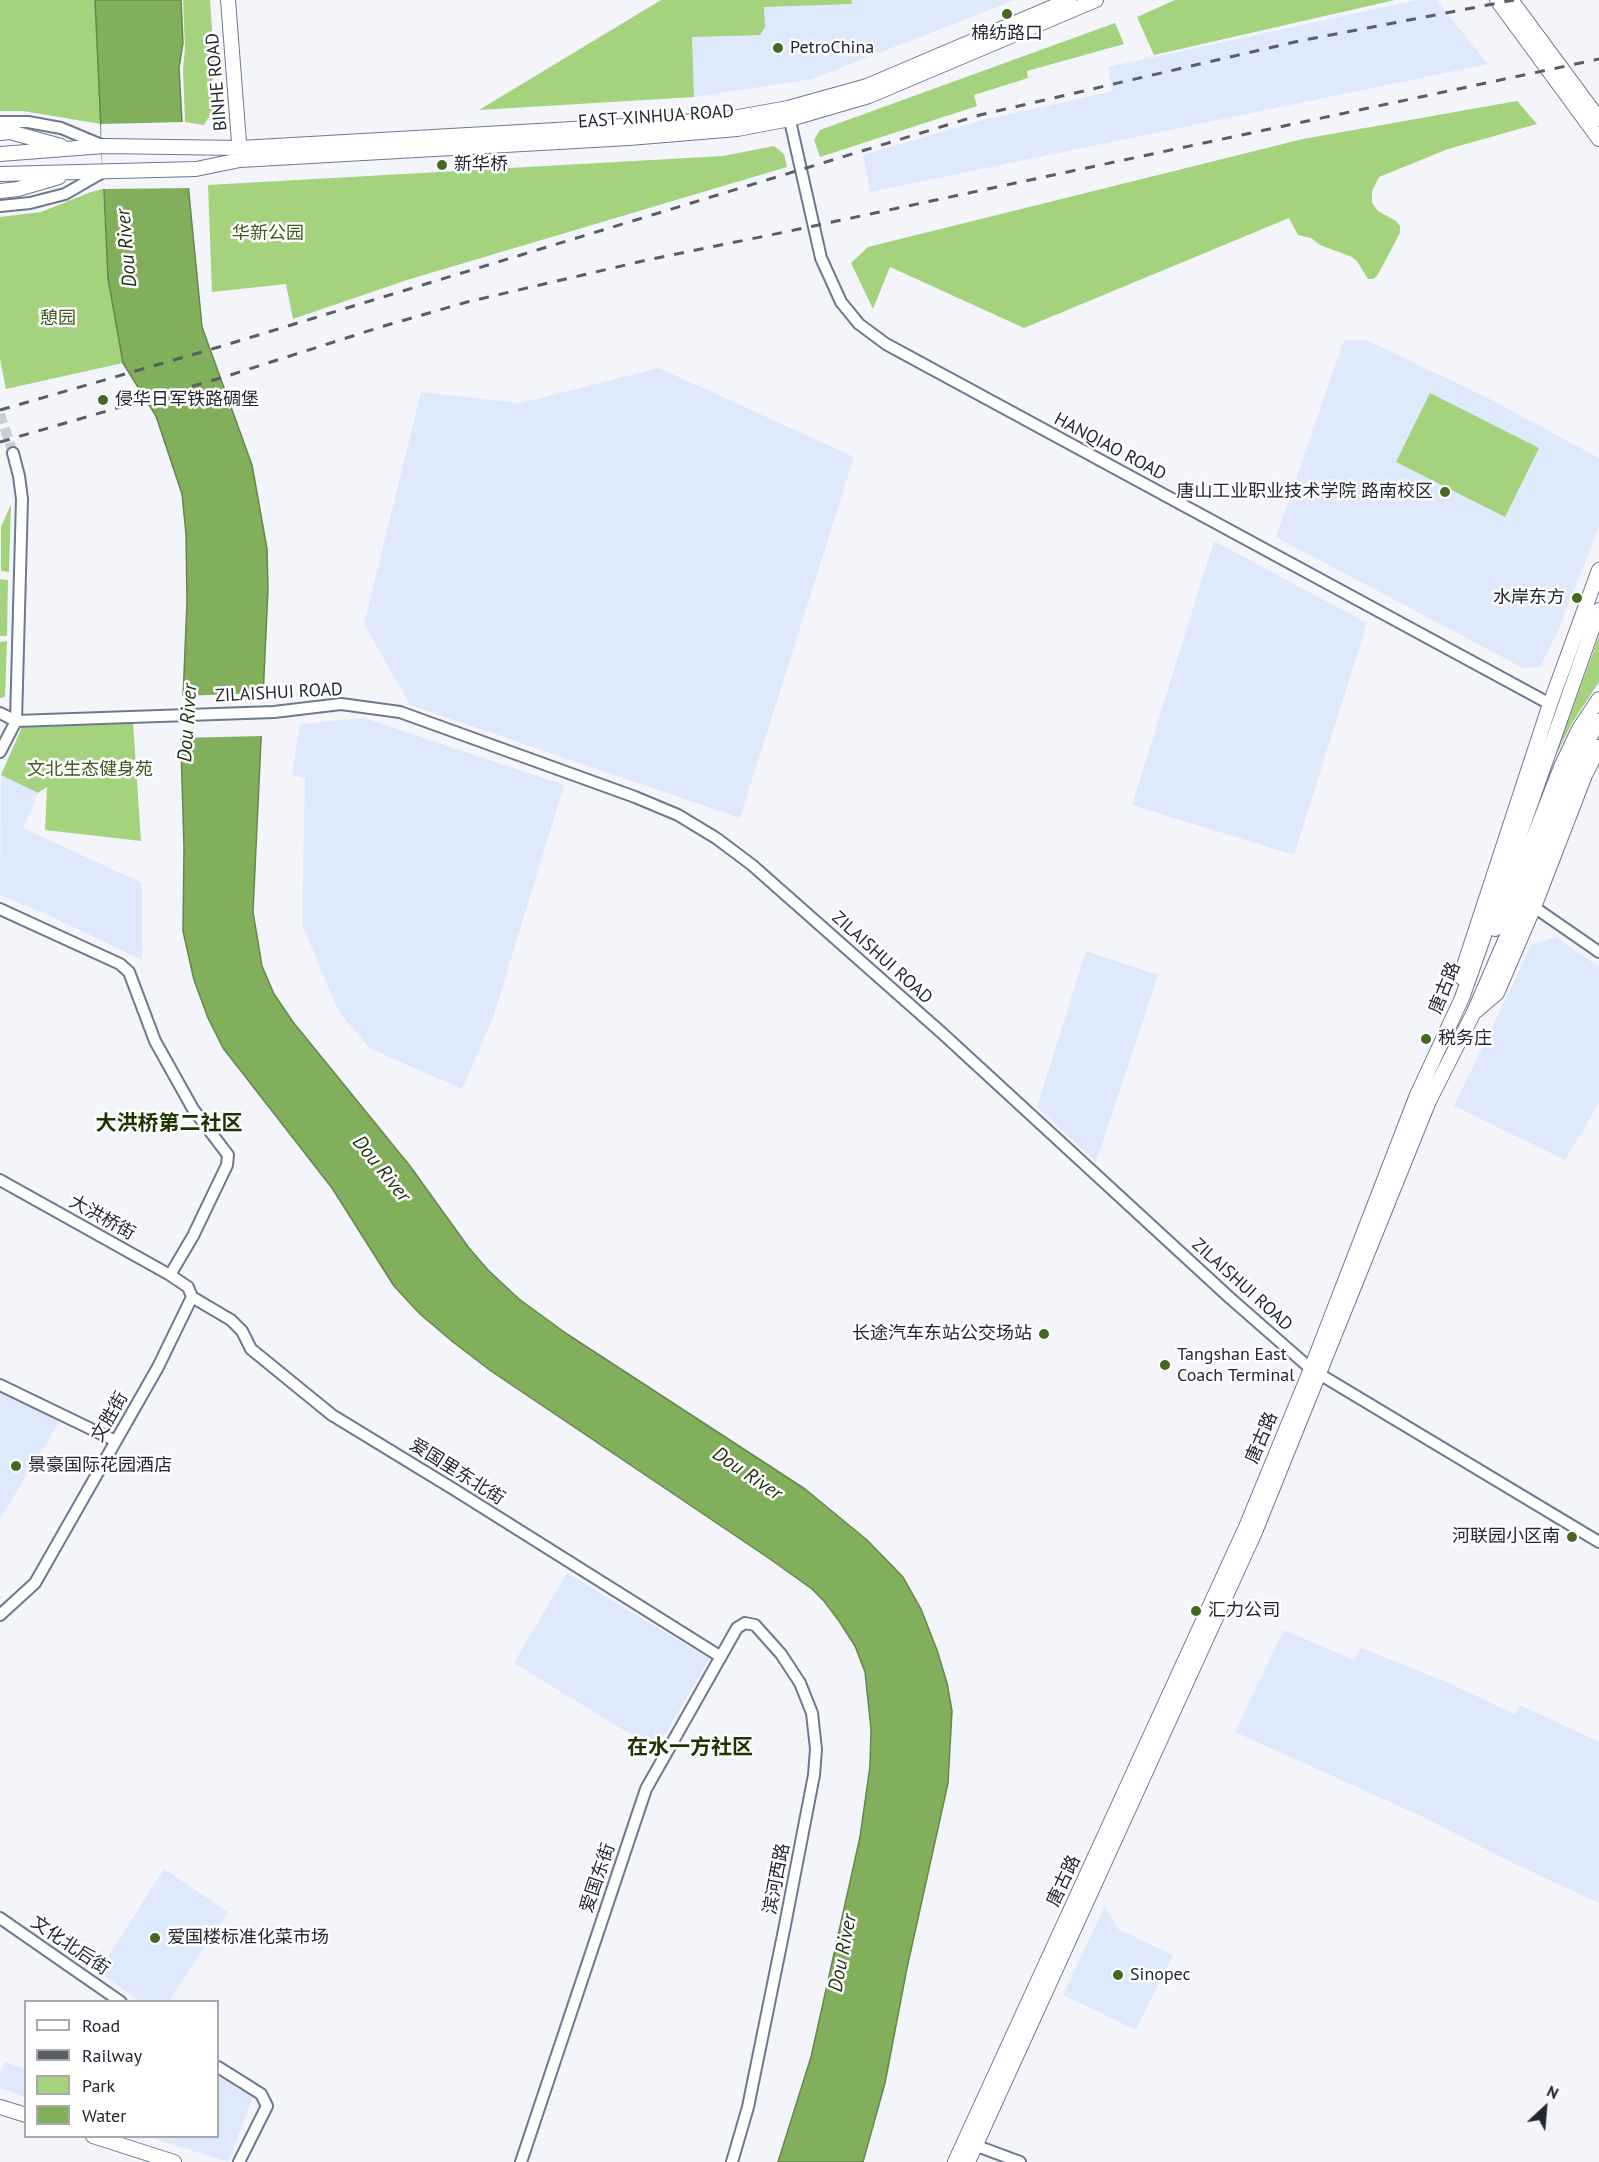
<!DOCTYPE html>
<html>
<head>
<meta charset="utf-8">
<style>
  body { margin:0 }
  #map { position:relative; width:1599px; height:2162px; overflow:hidden; background:#f3f5fa; font-family:"PT Sans",sans-serif }
  canvas { display:block }
  .legend { position:absolute; left:24px; top:2000px; width:195px; height:138px; box-sizing:border-box; background:#fff; border:2px solid #a7a9ad; margin:0; padding:8px 10px; list-style:none; font-size:18px; color:#232731 }
  .legend li { display:flex; align-items:center; gap:12px; height:30px }
  .legend b { width:30px; border:2px solid #a7a9ad }
  .north { position:absolute; left:1515px; top:2078px; width:60px; height:60px; -webkit-text-stroke:4px #fff; paint-order:stroke; rotate:26deg; font-size:16px; font-weight:700; line-height:24px; text-align:center; color:#232731 }
  .north::after { content:''; display:block; margin:auto; width:21px; height:27px; background:#232731; clip-path:polygon(50% 0,100% 100%,50% 72%,0 100%) }
</style>
</head>
<body>
<div id="map">
<canvas width="1599" height="2162"></canvas>
<ul class="legend">
<li><b style="height:8px;background:#fff"></b>Road</li>
<li><b style="height:8px;background:#595d65"></b>Railway</li>
<li><b style="height:16px;background:#a4d27d"></b>Park</li>
<li><b style="height:16px;background:#82af5b"></b>Water</li>
</ul>
<div class="north">N</div>
</div>
<script>
const ctx = document.querySelector('canvas').getContext('2d');
ctx.lineJoin = 'round';
function fillPath(path, color) { ctx.fillStyle = color; ctx.fill(path, 'evenodd'); }
const shape = rows => new Path2D(rows.map(r => 'M' + r).join(''));
function trace(path, color, width, dash) { ctx.strokeStyle = color; ctx.lineWidth = width; ctx.lineCap = dash ? 'butt' : 'round'; ctx.setLineDash(dash || []); ctx.stroke(path); }
function drawText(font, color, halo, rows, align = 'center') {
  ctx.font = font + ' "PT Sans","Noto Sans SC",sans-serif'; ctx.lineWidth = 5; ctx.setLineDash([]); ctx.textBaseline = 'middle'; ctx.strokeStyle = halo; ctx.fillStyle = color; for (const [text, x, y, turn = 0] of rows) {
    ctx.save(); ctx.translate(x, y); ctx.rotate((+turn || 0) * Math.PI / 180); ctx.textAlign = isNaN(turn) ? turn : align; if (halo) ctx.strokeText(text, 0, 0); ctx.fillText(text, 0, 0); ctx.restore();
  }
}
const built = shape([
  [851,0,1015,0,812,79,694,97,692,37,760,34,765,27,764,7,851,4],
  [1417,0,1436,0,1488,64,870,192,863,155,979,121,1113,91,1108,67],
  [1344,340,1366,340,1490,399,1599,458,1599,527,1558,631,1540,667,1523,668,1276,537],
  [659,368,854,457,740,818,410,705,364,624,421,392,521,403],
  [1214,541,1367,623,1294,855,1132,805],
  [364,718,564,785,493,1018,462,1089,369,1048,338,1010,302,924,305,778,292,775,300,724],
  [1,775,38,793,23,828,142,883,142,960,44,913,0,895],
  [1556,937,1599,967,1599,1103,1565,1160,1454,1106,1532,944],
  [1086,951,1158,975,1096,1162,1037,1107],
  [0,1383,64,1414,0,1519],
  [567,1573,709,1659,656,1750,514,1663],
  [1284,1630,1354,1660,1361,1648,1444,1681,1515,1714,1520,1705,1599,1742,1599,1903,1513,1863,1421,1816,1235,1732],
  [164,1869,228,1912,169,2001,140,2001,98,1972],
  [1105,1906,1118,1929,1173,1955,1136,2030,1063,1995],
  [5,2062,25,2069,25,2097,0,2088,0,2075],
  [218,2075,253,2097,228,2162,149,2137,218,2136]
]);
const green = shape([
  [0,0,95,0,101,124,23,111,0,111],
  [183,0,210,0,215,74,211,83,213,110,204,125,185,122,183,68,185,49],
  [661,0,851,0,852,4,764,7,765,27,760,35,692,37,694,97,479,110],
  [1175,0,1395,0,1154,55,1137,17],
  [1115,23,1124,44,1027,71,1028,78,974,95,977,106,820,157,814,140,820,130],
  [1517,101,1537,124,1448,149,1379,177,1372,191,1372,203,1378,211,1396,221,1400,226,1400,233,1377,276,1373,279,1368,279,1357,261,1352,257,1320,245,1311,238,1298,235,1289,218,1024,328,890,267,873,309,851,263,868,247,1303,139],
  [774,146,784,154,787,167,407,280,293,319,286,284,212,292,208,185,723,156],
  [103,189,108,278,123,363,6,389,0,359,0,217,41,212,91,192],
  [1430,393,1539,448,1505,517,1396,462],
  [11,504,9,572,1,571,1,527],
  [0,579,8,580,7,636,0,636],
  [1599,636,1599,682,1572,723,1555,757],
  [7,641,5,697,0,698,0,642],
  [133,722,141,841,45,830,47,787,38,793,1,775,22,727]
]);
const water = shape([
  [95,0,181,0,183,43,179,68,182,122,202,327,252,465,267,549,268,589,253,912,262,966,274,994,293,1022,410,1166,469,1248,488,1270,519,1299,567,1334,805,1489,867,1540,903,1577,921,1609,937,1650,947,1683,952,1711,948,1783,907,1968,885,2083,863,2162,778,2162,811,2057,860,1837,870,1766,871,1729,865,1672,855,1646,839,1621,824,1601,812,1589,770,1559,491,1371,453,1342,420,1314,394,1286,332,1188,223,1048,208,1018,194,980,183,931,184,847,181,747,187,602,186,534,182,494,156,416,123,363,108,278,95,0]
]);
const pier = shape([
  [185,122,192,188,103,189,101,124],
  [265,693,263,736,178,738,180,696]
]);
const minorTunnel = shape([
  [0,414,13,453]
]);
const minor = shape([
  [788,112,821,258,841,302,859,324,886,344,1550,704],
  [0,122,28,122,61,128,104,146],
  [0,206,30,203,65,194,103,172],
  [0,713,16,721,274,712,341,704,400,712,635,797,678,815,716,838,752,865,942,1033,1230,1298,1311,1369,1599,1542],
  [0,752,16,721,22,499,19,476,13,453],
  [1534,907,1599,952],
  [0,909,120,964,129,972,155,1041,193,1109,228,1155,227,1165,193,1236,170,1275],
  [0,1180,170,1275,188,1287,192,1297,158,1367,35,1583,0,1615],
  [192,1297,231,1320,242,1331,251,1349,332,1415,455,1490,721,1657],
  [0,1385,116,1441],
  [0,1918,121,2002],
  [218,2067,261,2094,267,2106,239,2162],
  [969,2143,1020,2162],
  [521,2162,646,1789,737,1628,745,1623,755,1625,781,1654,800,1683,812,1713,816,1749,814,1775,784,1930,748,2107,732,2162]
]);
const major = shape([
  [228,0,240,155],
  [1497,0,1599,139],
  [1511,0,1599,119],
  [0,133,10,132,61,146],
  [0,154,104,146,240,148,643,125,733,118,788,108,867,86,1069,0],
  [0,174,196,169,240,160,629,138,737,129,790,119,869,96,1096,0],
  [0,191,18,189,59,177],
  [1495,929,1514,888,1561,767,1579,729,1599,699],
  [1462,978,1462,972,1550,704,1599,570],
  [1476,1011,1497,993,1534,907,1585,775,1599,747],
  [0,2107,26,2115],
  [93,2136,174,2162],
  [955,2162,1246,1527,1311,1369,1417,1095,1462,998,1599,610],
  [968,2162,1255,1532,1429,1101,1474,1012,1527,890,1560,803,1581,753,1599,721]
]);
const rail = shape([
  [0,410,219,347,980,115,1299,41,1514,0],
  [0,442,224,377,384,326,467,302,647,260,790,231,1599,59]
]);
const markers = [
  [1007,14,6,"#456821"],
  [778,48,6,"#456821"],
  [442,165,6,"#456821"],
  [103,400,6,"#456821"],
  [1445,492,6,"#456821"],
  [1577,598,6,"#456821"],
  [1426,1039,6,"#456821"],
  [1044,1334,6,"#456821"],
  [1165,1365,6,"#456821"],
  [16,1466,6,"#456821"],
  [1572,1537,6,"#456821"],
  [1196,1611,6,"#456821"],
  [155,1938,6,"#456821"],
  [1118,1975,6,"#456821"]
];
const poiNames = [
  ["棉纺路口",1007,34,"center"],
  ["PetroChina",790,48],
  ["新华桥",454,165],
  ["侵华日军铁路碉堡",115,400],
  ["唐山工业职业技术学院 路南校区",1433,492,"right"],
  ["水岸东方",1565,598,"right"],
  ["税务庄",1438,1039],
  ["长途汽车东站公交场站",1032,1334,"right"],
  ["Tangshan East",1177,1355],
  ["Coach Terminal",1177,1376],
  ["景豪国际花园酒店",28,1466],
  ["河联园小区南",1560,1537,"right"],
  ["汇力公司",1208,1611],
  ["爱国楼标准化菜市场",167,1938],
  ["Sinopec",1130,1975]
];
const streetNames = [
  ["BINHE ROAD",217,82,-95],
  ["EAST XINHUA ROAD",656,117,-4],
  ["HANQIAO ROAD",1110,447,28],
  ["ZILAISHUI ROAD",279,693,-3],
  ["ZILAISHUI ROAD",882,958,42],
  ["唐古路",1445,988,-68],
  ["大洪桥街",102,1218,29],
  ["ZILAISHUI ROAD",1242,1285,42],
  ["文胜街",110,1417,-60],
  ["唐古路",1262,1438,-67],
  ["爱国里东北街",457,1472,32],
  ["爱国东街",598,1878,-71],
  ["滨河西路",777,1879,-79],
  ["唐古路",1064,1881,-65],
  ["文化北后街",70,1946,34]
];
const parkNames = [
  ["华新公园",268,234],
  ["憩园",58,319],
  ["文北生态健身苑",90,770]
];
const waterNames = [
  ["Dou River",127,248,-95],
  ["Dou River",188,723,-86],
  ["Dou River",381,1169,51],
  ["Dou River",747,1474,34],
  ["Dou River",843,1953,-79]
];
const quarterNames = [
  ["大洪桥第二社区",169,1124],
  ["在水一方社区",690,1748]
];
fillPath(built, '#dfe9fc');
fillPath(green, '#a4d27d');
fillPath(water, '#82af5b');
trace(water, '#66864e', 1.5);
fillPath(pier, '#f3f5fa');
trace(minorTunnel, '#c9ccd2', 10, [10, 5]);
trace(minor, '#6e798f', 14);
trace(major, '#6e798f', 16);
trace(minor, '#fff', 10);
trace(major, '#fff', 14);
trace(rail, '#595d65', 3, [10, 10]);
for (const [x, y, r, color] of markers) { const dot = new Path2D(); dot.arc(x, y, r, 0, 2 * Math.PI); ctx.fillStyle = color; ctx.fill(dot); trace(dot, '#fff', 2); }
drawText('18px', '#232731', '#fff', poiNames, 'left');
drawText('18px', '#232731', '#fff', streetNames);
drawText('18px', '#3d5b20', '#fff', parkNames);
drawText('italic 20px', '#1f300d', '#fff', waterNames);
drawText('bold 21px', '#1d3401', '#fff', quarterNames);
</script>
</body>
</html>
